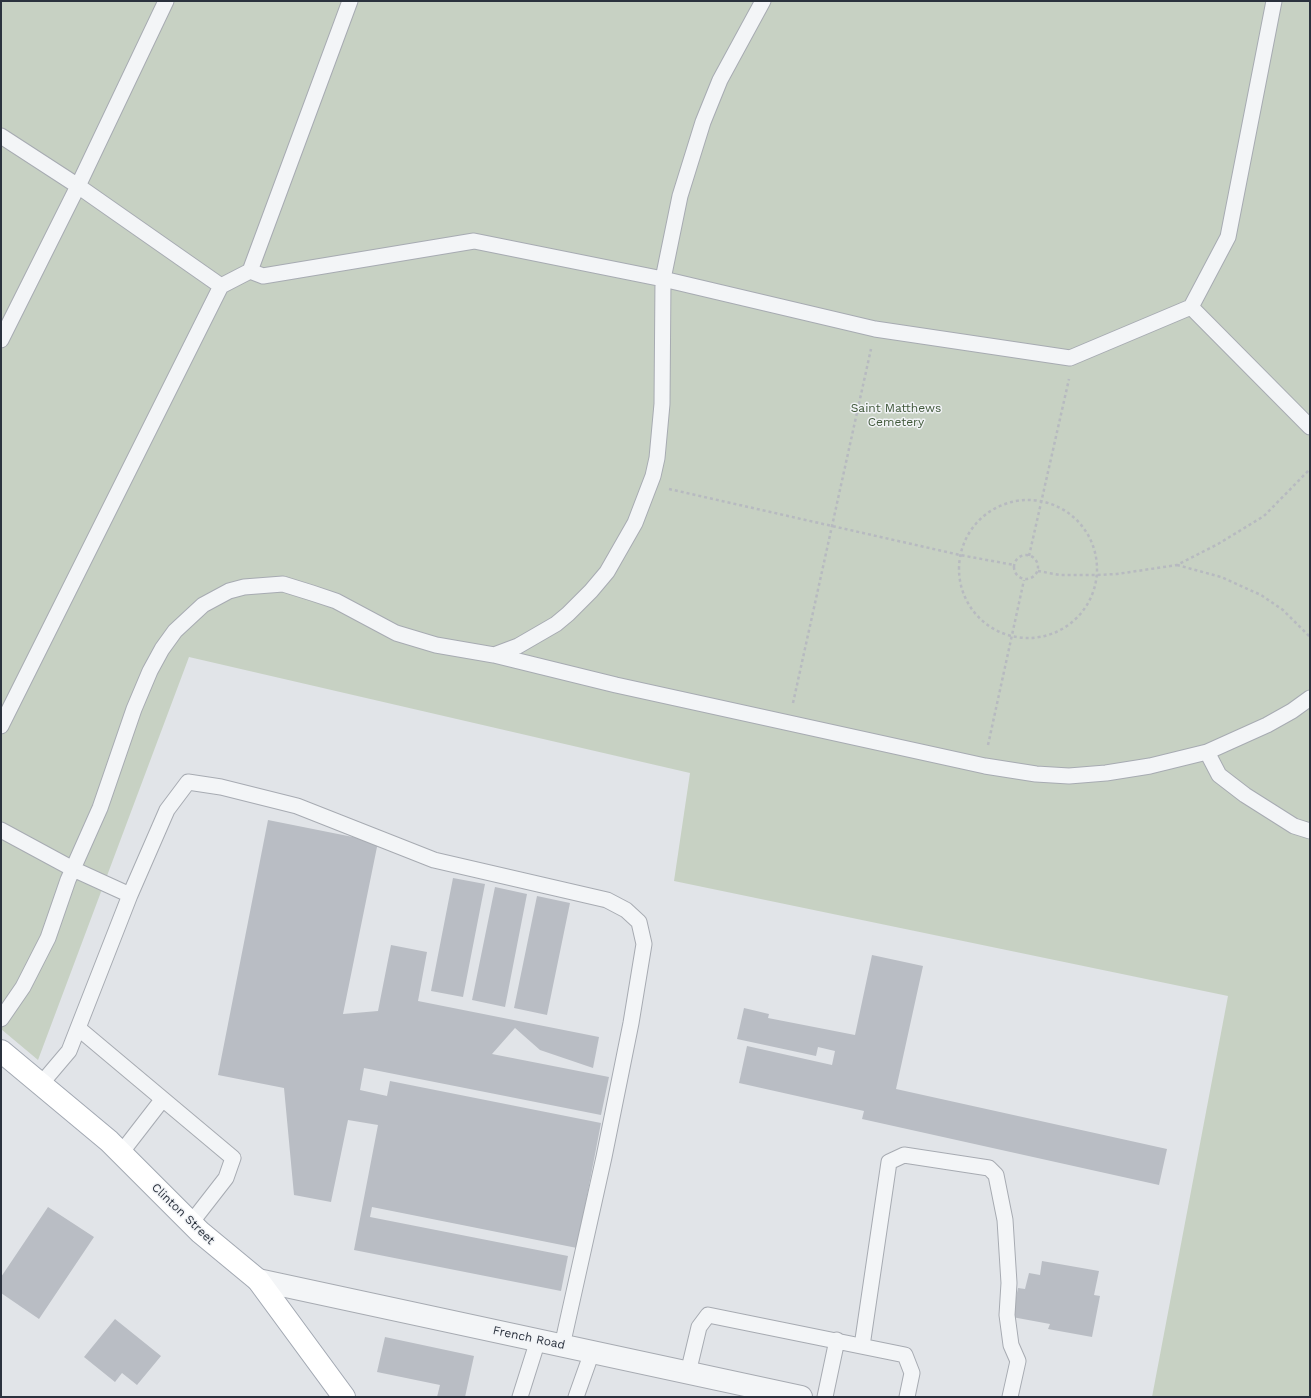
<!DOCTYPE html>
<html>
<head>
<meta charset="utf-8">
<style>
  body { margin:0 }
  #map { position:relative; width:1311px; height:1398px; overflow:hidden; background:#e1e4e8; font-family:"Work Sans",sans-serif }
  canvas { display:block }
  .frame { position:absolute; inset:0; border:2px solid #2b323e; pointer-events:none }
</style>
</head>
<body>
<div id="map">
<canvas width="1311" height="1398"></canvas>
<div class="frame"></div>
</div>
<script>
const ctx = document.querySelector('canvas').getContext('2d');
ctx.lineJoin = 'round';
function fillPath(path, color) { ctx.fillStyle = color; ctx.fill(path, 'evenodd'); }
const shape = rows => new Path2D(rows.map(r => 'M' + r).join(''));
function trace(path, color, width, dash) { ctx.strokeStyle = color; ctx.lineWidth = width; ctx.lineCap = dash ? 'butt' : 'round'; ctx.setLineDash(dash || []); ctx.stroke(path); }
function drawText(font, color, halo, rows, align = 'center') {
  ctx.font = font + ' "Work Sans",sans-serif'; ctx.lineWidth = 3; ctx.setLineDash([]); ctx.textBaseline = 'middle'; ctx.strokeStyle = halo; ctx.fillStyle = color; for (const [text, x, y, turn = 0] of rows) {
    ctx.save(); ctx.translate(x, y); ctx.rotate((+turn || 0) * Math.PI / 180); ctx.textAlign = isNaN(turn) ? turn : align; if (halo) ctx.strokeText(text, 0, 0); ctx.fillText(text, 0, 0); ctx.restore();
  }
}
const green = shape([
  [1,1,1310,1,1310,1397,1152,1397,1228,996,674,881,690,773,189,657,38,1060,1,1029]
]);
const building = shape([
  [268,820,378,842,343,1014,378,1011,391,945,427,952,418,1001,599,1037,593,1068,540,1050,515,1028,492,1054,609,1077,601,1115,364,1068,360,1090,387,1096,390,1081,601,1123,577,1248,372,1207,370,1217,568,1256,561,1291,354,1250,378,1125,348,1120,331,1202,294,1195,284,1088,218,1075],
  [453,878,485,884,463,997,431,991],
  [495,887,527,894,505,1007,472,1000],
  [537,896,570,903,547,1015,514,1008],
  [872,955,923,966,896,1089,1167,1149,1159,1185,862,1119,864,1111,739,1083,747,1046,832,1065,835,1051,818,1047,816,1056,737,1039,744,1008,769,1014,768,1018,855,1035],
  [48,1207,94,1237,39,1319,1,1293,1,1277],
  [1042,1261,1099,1271,1094,1295,1100,1296,1092,1337,1048,1329,1050,1324,1012,1317,1018,1288,1025,1289,1029,1273,1040,1275],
  [115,1319,161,1356,137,1385,122,1373,115,1382,84,1357],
  [385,1337,474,1356,465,1397,437,1397,440,1385,377,1372]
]);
const path = shape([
  [669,489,960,555,1014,565],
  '959 569a69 69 0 1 1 138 0a69 69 0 1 1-138 0Z',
  '1014 567a12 12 0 1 1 24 0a12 12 0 1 1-24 0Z',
  [1029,556,1069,379],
  [1177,565,1221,577,1261,595,1283,610,1310,637],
  [1038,571,1060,575,1097,575,1117,574,1177,565,1218,544,1264,516,1310,469],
  [793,703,871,349],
  [988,745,1024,580]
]);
const service = shape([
  [1,136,78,186,221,286],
  [250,271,263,276,474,241,663,279,875,329,1070,358,1191,307,1228,237,1274,1],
  [1191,307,1310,427],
  [1,340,78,186,166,1],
  [494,655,518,646,556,624,568,614,591,591,607,572,635,523,653,476,657,458,662,404,663,279,680,196,703,122,720,80,763,1],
  [1,726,221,286,250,271,350,1],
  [1207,752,1219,775,1245,795,1294,826,1310,831],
  [1,830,73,869,130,895],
  [1,1019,23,987,48,938,68,880,100,808,134,709,150,671,162,649,175,631,203,605,229,591,244,587,283,584,312,593,336,601,396,633,436,645,494,655,616,685,985,766,1036,774,1069,776,1106,773,1150,766,1207,752,1267,725,1292,711,1310,698],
  [78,1028,233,1158,226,1178,191,1223],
  [41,1084,69,1051,130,895,167,810,188,782,221,787,297,806,434,860,607,900,626,910,639,922,644,944,631,1023,604,1157,562,1346],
  [121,1153,162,1100],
  [862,1346,889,1162,904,1155,989,1168,996,1175,1005,1220,1009,1283,1007,1315,1011,1345,1018,1361,1010,1397],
  [688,1373,699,1327,708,1315,905,1355,912,1373,907,1397],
  [520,1397,538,1340],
  [576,1397,592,1352],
  [825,1397,837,1340]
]);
const minor = shape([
  [258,1280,801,1397]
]);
const primary = shape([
  [1,1051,109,1141,200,1232,258,1280,344,1397]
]);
const parkNames = [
  ["Saint Matthews",896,408],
  ["Cemetery",896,422]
];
const streetNames = [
  ["Clinton Street",183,1214,44],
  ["French Road",529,1338,12]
];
fillPath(green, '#c7d1c3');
fillPath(building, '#b9bdc4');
trace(service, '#a7abb2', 17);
trace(minor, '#a7abb2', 24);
trace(primary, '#a2a8b2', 24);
trace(path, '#b7bac0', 2.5, [3, 3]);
trace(service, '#f3f5f7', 15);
trace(minor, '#f3f5f7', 22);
trace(primary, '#fff', 22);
drawText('12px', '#40583a', '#f1f3f6', parkNames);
drawText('12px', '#2b323e', '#f1f3f6', streetNames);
</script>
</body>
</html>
